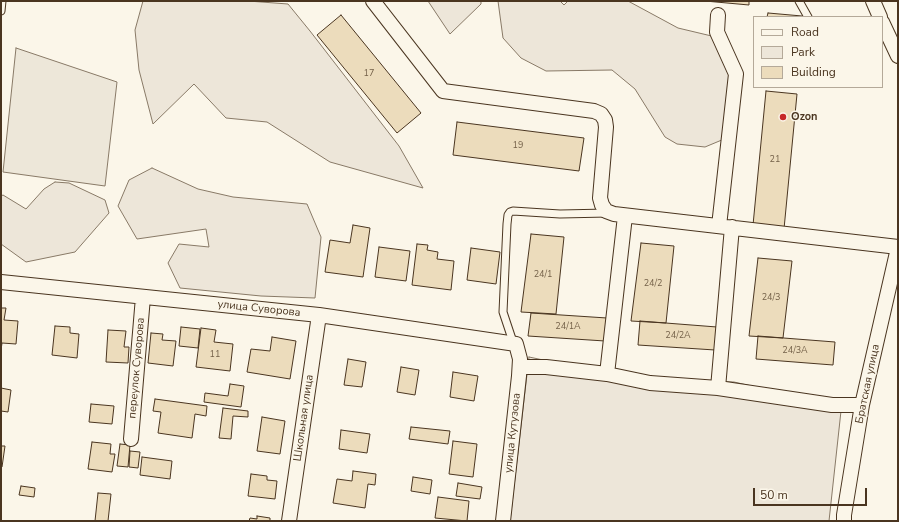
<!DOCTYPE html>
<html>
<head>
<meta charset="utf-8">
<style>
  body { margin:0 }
  #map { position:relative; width:899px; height:522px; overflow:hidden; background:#fbf6e9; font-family:"Nunito Sans",sans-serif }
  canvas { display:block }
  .frame { position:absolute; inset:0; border:2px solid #4a3520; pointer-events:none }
  .legend { position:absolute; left:753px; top:16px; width:130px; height:72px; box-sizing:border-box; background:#fbf6e9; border:1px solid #b4a999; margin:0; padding:5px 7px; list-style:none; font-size:12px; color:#4a3520 }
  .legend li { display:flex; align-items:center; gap:8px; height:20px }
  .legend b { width:20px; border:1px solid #b4a999 }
  .scale { position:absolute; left:753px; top:488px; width:114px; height:18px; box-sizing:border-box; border:2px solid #4a3520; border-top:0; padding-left:5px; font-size:12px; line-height:14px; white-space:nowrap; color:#4a3520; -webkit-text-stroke:3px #fbf6e9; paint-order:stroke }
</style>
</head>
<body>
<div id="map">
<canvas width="899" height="522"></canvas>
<div class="frame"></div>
<ul class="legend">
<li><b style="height:5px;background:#fbf6e9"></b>Road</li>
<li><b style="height:11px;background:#ede6d9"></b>Park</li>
<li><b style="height:11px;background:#ecdcbc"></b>Building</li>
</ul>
<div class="scale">50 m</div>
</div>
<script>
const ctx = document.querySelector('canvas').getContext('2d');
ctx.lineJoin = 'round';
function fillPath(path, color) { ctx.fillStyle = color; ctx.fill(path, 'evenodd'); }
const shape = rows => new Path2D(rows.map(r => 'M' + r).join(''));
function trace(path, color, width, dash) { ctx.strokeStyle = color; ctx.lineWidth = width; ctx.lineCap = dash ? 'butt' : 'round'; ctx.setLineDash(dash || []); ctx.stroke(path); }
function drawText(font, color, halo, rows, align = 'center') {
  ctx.font = font + ' "Nunito Sans",sans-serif'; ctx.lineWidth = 3; ctx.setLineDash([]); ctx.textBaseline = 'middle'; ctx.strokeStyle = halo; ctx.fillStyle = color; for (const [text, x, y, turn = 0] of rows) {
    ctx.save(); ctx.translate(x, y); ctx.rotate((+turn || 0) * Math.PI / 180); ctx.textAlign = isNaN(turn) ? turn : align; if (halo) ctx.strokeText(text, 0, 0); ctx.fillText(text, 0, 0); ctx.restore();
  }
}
const green = shape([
  [143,1,248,1,288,4,310,31,399,146,423,188,330,162,267,122,226,118,194,84,153,124,139,70,135,30,143,1],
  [428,1,481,1,481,4,450,34,428,1],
  [498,1,560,1,564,5,568,1,628,1,678,28,720,38,733,75,729,137,705,147,677,144,665,137,635,89,612,70,546,71,521,58,503,38,498,1],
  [152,168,198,189,233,197,307,204,321,237,315,298,261,296,180,288,168,263,179,244,209,247,206,229,137,239,118,206,129,180,152,168],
  [55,182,69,183,105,200,109,213,75,252,26,262,1,244,1,196,3,195,26,209,44,189,55,182],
  [529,357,628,378,734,382,791,395,841,411,829,521,510,521,529,357]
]);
const parking = shape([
  [16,48,117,82,105,186,3,172,16,48]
]);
const building = shape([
  [705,1,749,1,749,5,705,1],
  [768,13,802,16,802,17,767,17,768,13],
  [341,15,421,113,397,133,317,35,341,15],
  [766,91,797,94,784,229,753,225,766,91],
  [457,122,584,138,579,171,453,155,457,122],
  [353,225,370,228,363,277,325,272,330,240,350,243,353,225],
  [531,234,564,237,556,314,521,312,531,234],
  [641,243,674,246,666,323,631,321,641,243],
  [417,244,428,245,427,250,438,252,437,259,454,261,451,290,412,285,417,244],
  [379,247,410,251,406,281,375,277,379,247],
  [471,248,500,252,496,284,467,280,471,248],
  [758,258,792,261,783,338,749,336,758,258],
  [1,308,6,308,4,320,18,321,16,344,2,343,1,350,1,308],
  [531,313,607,318,605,341,528,336,531,313],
  [640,321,717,327,715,350,638,345,640,321],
  [55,326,70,327,70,333,79,334,77,358,52,355,55,326],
  [181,327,200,329,198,348,179,346,181,327],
  [201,328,216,330,214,342,233,344,230,371,196,367,201,328],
  [108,330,126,331,124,347,129,347,128,363,106,362,108,330],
  [151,333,163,334,162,340,176,341,173,366,148,363,151,333],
  [758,336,835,342,833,365,756,359,758,336],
  [272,337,296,341,290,379,247,372,251,349,270,351,272,337],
  [348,359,366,362,362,387,344,385,348,359],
  [401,367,419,370,415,395,397,392,401,367],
  [453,372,478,376,474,401,450,397,453,372],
  [230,384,244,386,241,407,204,402,205,393,228,396,230,384],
  [1,388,11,390,8,412,1,411,1,388],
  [155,399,207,406,206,416,195,414,192,438,158,433,161,412,153,411,155,399],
  [91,404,114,406,112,424,89,422,91,404],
  [223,408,248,411,248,417,233,416,231,439,219,438,223,408],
  [262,417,285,421,280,454,257,451,262,417],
  [411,427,450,431,448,444,409,439,411,427],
  [341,430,370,434,367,453,339,449,341,430],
  [453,441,477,444,473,477,449,474,453,441],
  [92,442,111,444,110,454,115,454,112,472,88,469,92,442],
  [120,444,130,445,128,467,117,466,120,444],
  [1,446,5,446,2,467,1,466,1,446],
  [130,451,140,452,138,468,129,467,130,451],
  [142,457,172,461,170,479,140,475,142,457],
  [353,471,376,474,375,485,368,484,365,508,333,503,337,479,352,481,353,471],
  [251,474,267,476,267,480,277,481,275,499,248,496,251,474],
  [413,477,432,480,430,494,411,491,413,477],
  [458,483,482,487,480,499,456,496,458,483],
  [21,486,35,488,34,497,19,495,21,486],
  [98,493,111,494,108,521,95,521,98,493],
  [438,497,469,501,467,521,435,518,438,497],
  [257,516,270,518,270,521,249,521,250,518,257,519,257,516]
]);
const lane = shape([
  [799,1,808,17],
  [1,11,2,1],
  [515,344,512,339,503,312,507,224,508,215,510,212,513,211,560,214,608,213]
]);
const street = shape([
  [373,1,443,91,594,111,601,114,605,120,606,127,600,198,602,205,606,211,614,214,898,247],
  [873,1,880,17],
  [718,15,717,32,736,74,719,226],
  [882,22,898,56],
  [1,282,319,315,516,344,520,359,519,376,503,521],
  [520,367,546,367,607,374,650,383,718,388,832,405,862,405],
  [607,374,625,216],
  [718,388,732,227],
  [131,439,143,297],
  [289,521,319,315],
  [844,521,844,515,862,405,898,248]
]);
const markers = [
  [783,117,4,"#c62828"]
];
const numberNames = [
  ["17",369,74],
  ["19",518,146],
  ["21",775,160],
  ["24/1",543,275],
  ["24/2",653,284],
  ["24/3",771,298],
  ["24/1А",568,327],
  ["24/2А",678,336],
  ["24/3А",795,351],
  ["11",215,355]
];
const poiNames = [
  ["Ozon",791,117]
];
const streetNames = [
  ["улица Суворова",259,309,6],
  ["переулок Суворова",137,368,-85],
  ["Братская улица",868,384,-78],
  ["Школьная улица",304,418,-82],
  ["улица Кутузова",513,433,-84]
];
fillPath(green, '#ede6d9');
trace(green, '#887966', 1);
fillPath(parking, '#ede7d9');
trace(parking, '#887966', 1);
fillPath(building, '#ecdcbc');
trace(building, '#4a3520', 1);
trace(lane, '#4a3520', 9);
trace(street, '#4a3520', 16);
trace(lane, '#fbf6e9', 7);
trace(street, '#fbf6e9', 14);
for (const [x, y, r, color] of markers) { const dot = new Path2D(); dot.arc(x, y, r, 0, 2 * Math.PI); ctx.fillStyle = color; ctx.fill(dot); trace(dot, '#fbf6e9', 1.5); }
drawText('9px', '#725f47', null, numberNames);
drawText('bold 11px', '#4a3520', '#fbf6e9', poiNames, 'left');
drawText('11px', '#4a3520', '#fbf6e9', streetNames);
</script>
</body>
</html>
